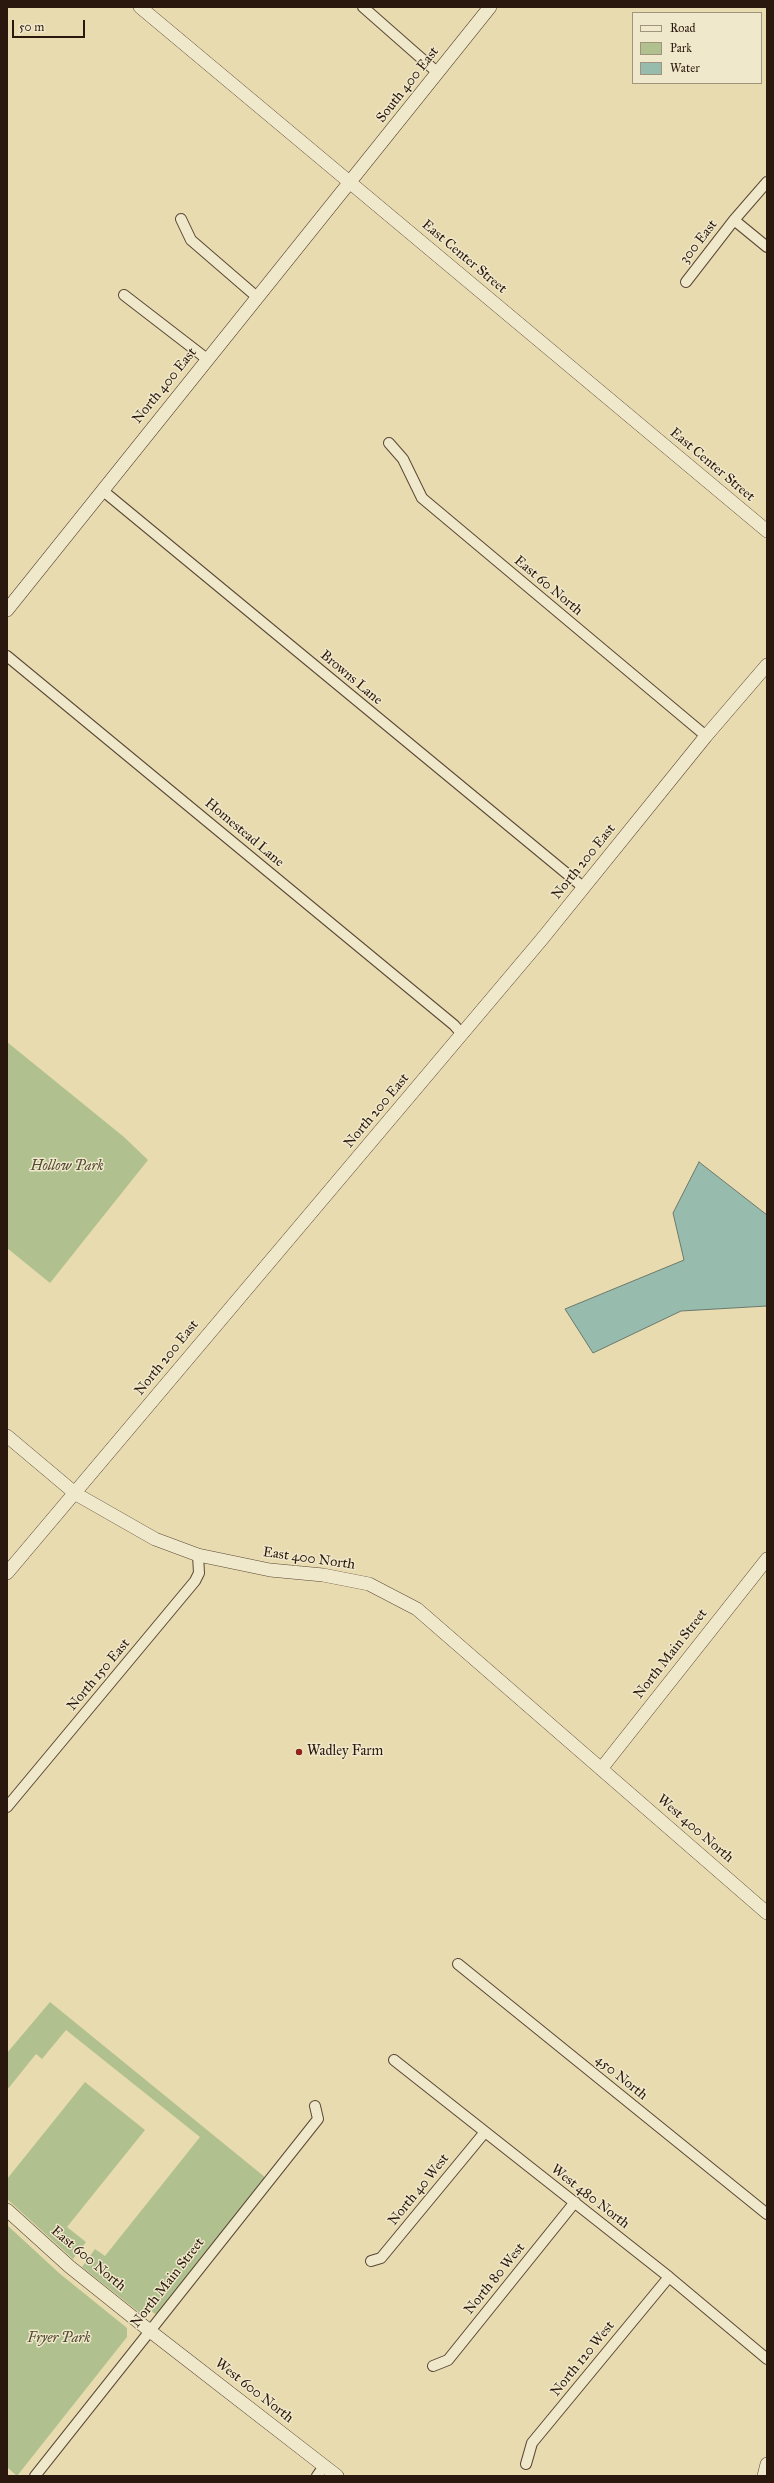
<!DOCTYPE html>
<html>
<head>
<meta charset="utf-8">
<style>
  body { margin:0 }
  #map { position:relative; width:774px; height:2483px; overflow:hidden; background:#e8dbaf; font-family:"IM FELL Great Primer",serif }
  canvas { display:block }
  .frame { position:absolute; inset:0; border:8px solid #2a170d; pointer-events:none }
  .legend { position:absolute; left:632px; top:12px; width:130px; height:72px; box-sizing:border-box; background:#f0e8cb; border:1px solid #a1947f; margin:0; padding:5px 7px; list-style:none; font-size:12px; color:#2a170d }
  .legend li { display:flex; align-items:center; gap:8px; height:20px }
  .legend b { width:20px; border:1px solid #a1947f }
  .scale { position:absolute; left:12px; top:20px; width:73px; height:18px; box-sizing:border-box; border:2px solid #2a170d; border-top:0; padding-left:5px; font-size:12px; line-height:14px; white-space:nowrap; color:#2a170d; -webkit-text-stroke:3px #f0e8cb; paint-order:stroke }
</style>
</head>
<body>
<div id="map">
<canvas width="774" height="2483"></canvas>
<div class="frame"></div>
<ul class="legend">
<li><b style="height:5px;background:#f0e8cb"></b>Road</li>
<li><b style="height:11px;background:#b0c18f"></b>Park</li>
<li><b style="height:11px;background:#97bbad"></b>Water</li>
</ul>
<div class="scale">50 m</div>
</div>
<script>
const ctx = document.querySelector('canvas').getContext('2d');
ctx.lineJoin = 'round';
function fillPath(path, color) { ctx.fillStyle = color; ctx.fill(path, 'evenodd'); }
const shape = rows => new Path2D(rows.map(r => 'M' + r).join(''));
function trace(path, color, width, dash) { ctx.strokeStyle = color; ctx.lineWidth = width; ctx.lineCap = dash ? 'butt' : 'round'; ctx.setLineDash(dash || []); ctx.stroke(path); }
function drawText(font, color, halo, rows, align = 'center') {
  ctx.font = font + ' "IM FELL Great Primer",serif'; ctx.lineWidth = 3; ctx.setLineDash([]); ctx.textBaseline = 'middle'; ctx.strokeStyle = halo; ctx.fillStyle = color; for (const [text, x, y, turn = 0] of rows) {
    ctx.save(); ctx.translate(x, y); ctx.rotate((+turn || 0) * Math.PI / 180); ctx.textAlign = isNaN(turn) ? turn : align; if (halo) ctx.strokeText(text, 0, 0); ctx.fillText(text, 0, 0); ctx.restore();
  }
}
const green = shape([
  [7,1042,124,1137,148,1160,50,1283,7,1248],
  [50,2002,266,2178,158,2316,151,2311,147,2314,140,2313,82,2267,95,2249,105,2256,200,2137,66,2030,42,2059,36,2054,7,2090,7,2053],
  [85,2082,145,2130,67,2227,86,2242,73,2259,7,2199,7,2179],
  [7,2225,59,2273,127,2328,127,2337,17,2476,7,2467]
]);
const water = shape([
  [699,1162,767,1215,767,1306,681,1311,593,1353,565,1309,684,1260,673,1213,699,1162]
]);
const minor = shape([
  [363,7,438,73],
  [181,219,191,240,257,297],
  [734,220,767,247],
  [686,282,734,220,767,182],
  [124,295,207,359],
  [389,443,403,459,422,498,706,736],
  [102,490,583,887],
  [7,656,454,1025,461,1033],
  [7,1807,195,1581,199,1573,198,1555],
  [458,1964,767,2214],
  [394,2060,669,2277,767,2359],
  [371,2261,381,2258,485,2132],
  [433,2366,448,2360,575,2202],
  [526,2464,532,2443,669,2277],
  [35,2476,318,2119,315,2106],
  [317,2476,324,2466]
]);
const tertiary = shape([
  [140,7,767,531],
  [7,610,490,7],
  [7,1436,76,1494,155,1539,198,1555,270,1570,323,1575,369,1584,417,1609,767,1913],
  [7,1573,542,939,706,736,767,665],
  [601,1769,767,1559],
  [7,2210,70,2267,150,2331,337,2476],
  [764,2476,767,2464]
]);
const markers = [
  [299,1752,4,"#8f2418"]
];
const streetNames = [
  ["South 400 East",408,85,-52],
  ["300 East",699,242,-52],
  ["East Center Street",464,257,40],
  ["North 400 East",165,386,-51],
  ["East Center Street",712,465,40],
  ["East 60 North",548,586,40],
  ["Browns Lane",351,678,40],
  ["Homestead Lane",244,833,40],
  ["North 200 East",584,862,-51],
  ["North 200 East",377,1111,-50],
  ["North 200 East",167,1358,-51],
  ["East 400 North",309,1559,8],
  ["North Main Street",671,1654,-52],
  ["North 150 East",99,1675,-50],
  ["West 400 North",695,1829,41],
  ["450 North",621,2078,39],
  ["North 40 West",419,2190,-51],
  ["West 480 North",590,2197,38],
  ["East 600 North",88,2259,40],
  ["North 80 West",495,2279,-51],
  ["North Main Street",168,2283,-52],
  ["North 120 West",583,2359,-51],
  ["West 600 North",254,2391,38]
];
const parkNames = [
  ["Hollow Park",67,1167],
  ["Fryer Park",59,2339]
];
const poiNames = [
  ["Wadley Farm",307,1752]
];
fillPath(green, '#b0c18f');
fillPath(water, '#97bbad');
trace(water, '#6b796d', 1);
trace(minor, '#5a4836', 12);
trace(tertiary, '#5a4836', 14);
trace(minor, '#f0e8cb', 10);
trace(tertiary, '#f0e8cb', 13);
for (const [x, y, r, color] of markers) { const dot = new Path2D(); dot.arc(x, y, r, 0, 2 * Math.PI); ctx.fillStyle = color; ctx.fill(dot); trace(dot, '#f0e8cb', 1.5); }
drawText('14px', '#2a170d', '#f0e8cb', streetNames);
drawText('italic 14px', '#524a34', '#f0e8cb', parkNames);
drawText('14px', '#2a170d', '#f0e8cb', poiNames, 'left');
</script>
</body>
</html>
